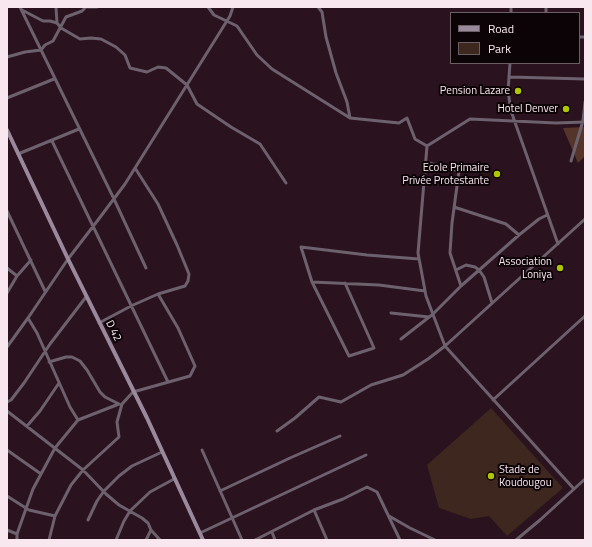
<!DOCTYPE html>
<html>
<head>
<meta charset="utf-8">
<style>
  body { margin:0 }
  #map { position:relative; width:592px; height:547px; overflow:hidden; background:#2a121e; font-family:"Titillium Web",sans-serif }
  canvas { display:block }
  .frame { position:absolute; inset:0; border:8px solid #f9e7ef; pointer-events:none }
  .legend { position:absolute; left:450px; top:12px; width:130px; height:52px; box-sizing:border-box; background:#0c0307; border:1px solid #6b5e64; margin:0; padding:5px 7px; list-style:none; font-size:12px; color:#f9e7ef }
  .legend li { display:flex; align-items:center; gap:8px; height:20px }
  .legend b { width:20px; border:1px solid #6b5e64 }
</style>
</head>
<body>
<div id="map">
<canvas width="592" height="547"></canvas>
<div class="frame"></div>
<ul class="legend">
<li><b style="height:5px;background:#9a899c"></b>Road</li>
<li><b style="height:11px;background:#3e271e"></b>Park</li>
</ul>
</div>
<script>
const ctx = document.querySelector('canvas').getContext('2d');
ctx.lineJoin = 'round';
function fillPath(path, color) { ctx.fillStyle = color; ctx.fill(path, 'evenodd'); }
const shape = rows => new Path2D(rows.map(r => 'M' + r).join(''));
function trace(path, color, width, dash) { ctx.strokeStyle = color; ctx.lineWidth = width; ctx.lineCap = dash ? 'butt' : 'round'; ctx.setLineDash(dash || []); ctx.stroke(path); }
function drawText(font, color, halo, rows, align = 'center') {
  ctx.font = font + ' "Titillium Web",sans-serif'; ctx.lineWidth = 4; ctx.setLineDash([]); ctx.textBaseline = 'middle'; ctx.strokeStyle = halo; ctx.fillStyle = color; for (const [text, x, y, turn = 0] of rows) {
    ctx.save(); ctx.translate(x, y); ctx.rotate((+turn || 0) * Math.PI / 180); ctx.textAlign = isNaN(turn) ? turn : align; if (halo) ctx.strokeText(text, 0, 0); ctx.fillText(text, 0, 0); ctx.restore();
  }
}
const green = shape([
  [491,408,563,488,507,536,489,516,471,519,439,508,427,465]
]);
const forest = shape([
  [585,127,585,156,578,163,563,128]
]);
const street = shape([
  [20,7,114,199,146,268],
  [56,7,57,23],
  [88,7,97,7],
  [208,7,214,15,237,26,257,55,272,69,350,118,399,123,407,118,415,139,427,146],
  [318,7,322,12,326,37,336,73,347,102,350,118],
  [22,10,43,21,50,21,57,23,61,28,80,39,91,38,101,39,116,47,125,55,130,68,147,72,158,67,166,68,187,85,197,104,231,127,260,144,286,183],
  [511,13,511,7],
  [546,13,546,7],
  [579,37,585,37],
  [7,57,25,52,41,50,45,45,53,41,66,17,82,11,86,7],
  [510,63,508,91,511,111,558,244],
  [510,77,585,79],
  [7,98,54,79],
  [52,141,168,382],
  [18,154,79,129],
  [571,161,583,121,585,102],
  [425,162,459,171,452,223,450,253,461,286],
  [454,207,506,224,519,235],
  [7,211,45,291],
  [7,268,17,276,7,293],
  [456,270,466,265,475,267,479,270,484,277,492,303],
  [17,276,31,260],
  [312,282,379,285,425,291],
  [345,283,374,348,349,356,312,282,301,247,367,255,419,259],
  [391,313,429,317],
  [99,323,131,306,158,294,185,286,188,281,189,274,177,245,158,204,135,168],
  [401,339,433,314,461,286,519,235,539,219,547,215],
  [7,347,28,318,68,259,98,220,125,184,230,16,233,7],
  [49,362,66,357,72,357,80,361,87,370,100,392,105,397,119,404],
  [493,400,585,316],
  [7,402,11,400,24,383,50,344,86,297],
  [7,411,83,470,106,494,119,505,142,518,148,523,151,530,160,540],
  [78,420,119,404],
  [27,426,40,411,59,383],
  [277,431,295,418,319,397,341,402,371,385,403,375,428,359,445,346,585,219],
  [7,450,41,474],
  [202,450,242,540],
  [574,489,445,346,426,296,418,253,427,146,470,119,556,123,585,122],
  [220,491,290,458,340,436],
  [7,496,29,510,55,516],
  [314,510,327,540],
  [389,516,410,528,435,540],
  [88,520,97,501,104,491,119,476,132,466,162,452],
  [7,530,17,534],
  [272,532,275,540],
  [200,533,366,455],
  [17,540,17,534,33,489,55,448,78,420,70,407,37,333,28,318],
  [49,540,55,516,71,485,83,470,119,437,117,422,122,404,133,392,190,376,195,366,178,328,158,294],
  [116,540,124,521,130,511,150,492,174,479],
  [146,540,151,530],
  [255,540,314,510,343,499,367,487,377,492,400,540],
  [516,540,540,520,585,479]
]);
const secondary = shape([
  [7,130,68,259,147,418,203,540]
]);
const markers = [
  [518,91,4,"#b0c503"],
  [566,109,4,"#b0c503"],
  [497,174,4,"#b0c503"],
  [560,268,4,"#b0c503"],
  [491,476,4,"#b0c503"]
];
const poiNames = [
  ["Pension Lazare",510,91],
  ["Hotel Denver",558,109],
  ["Ecole Primaire",489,168],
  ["Privée Protestante",489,181],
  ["Association",552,262],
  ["Loniya",552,275],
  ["Stade de",499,470,"left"],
  ["Koudougou",499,483,"left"]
];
const streetNames = [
  ["D 42",113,331,63]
];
fillPath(green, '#3e271e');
fillPath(forest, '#553529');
trace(street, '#6c616d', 3);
trace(secondary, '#9a899c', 4);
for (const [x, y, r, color] of markers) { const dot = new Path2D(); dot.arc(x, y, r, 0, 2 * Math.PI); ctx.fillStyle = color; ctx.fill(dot); trace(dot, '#0c0307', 1.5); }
drawText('11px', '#f9e7ef', '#0c0307', poiNames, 'right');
drawText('11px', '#f9e7ef', '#0c0307', streetNames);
</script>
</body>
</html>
